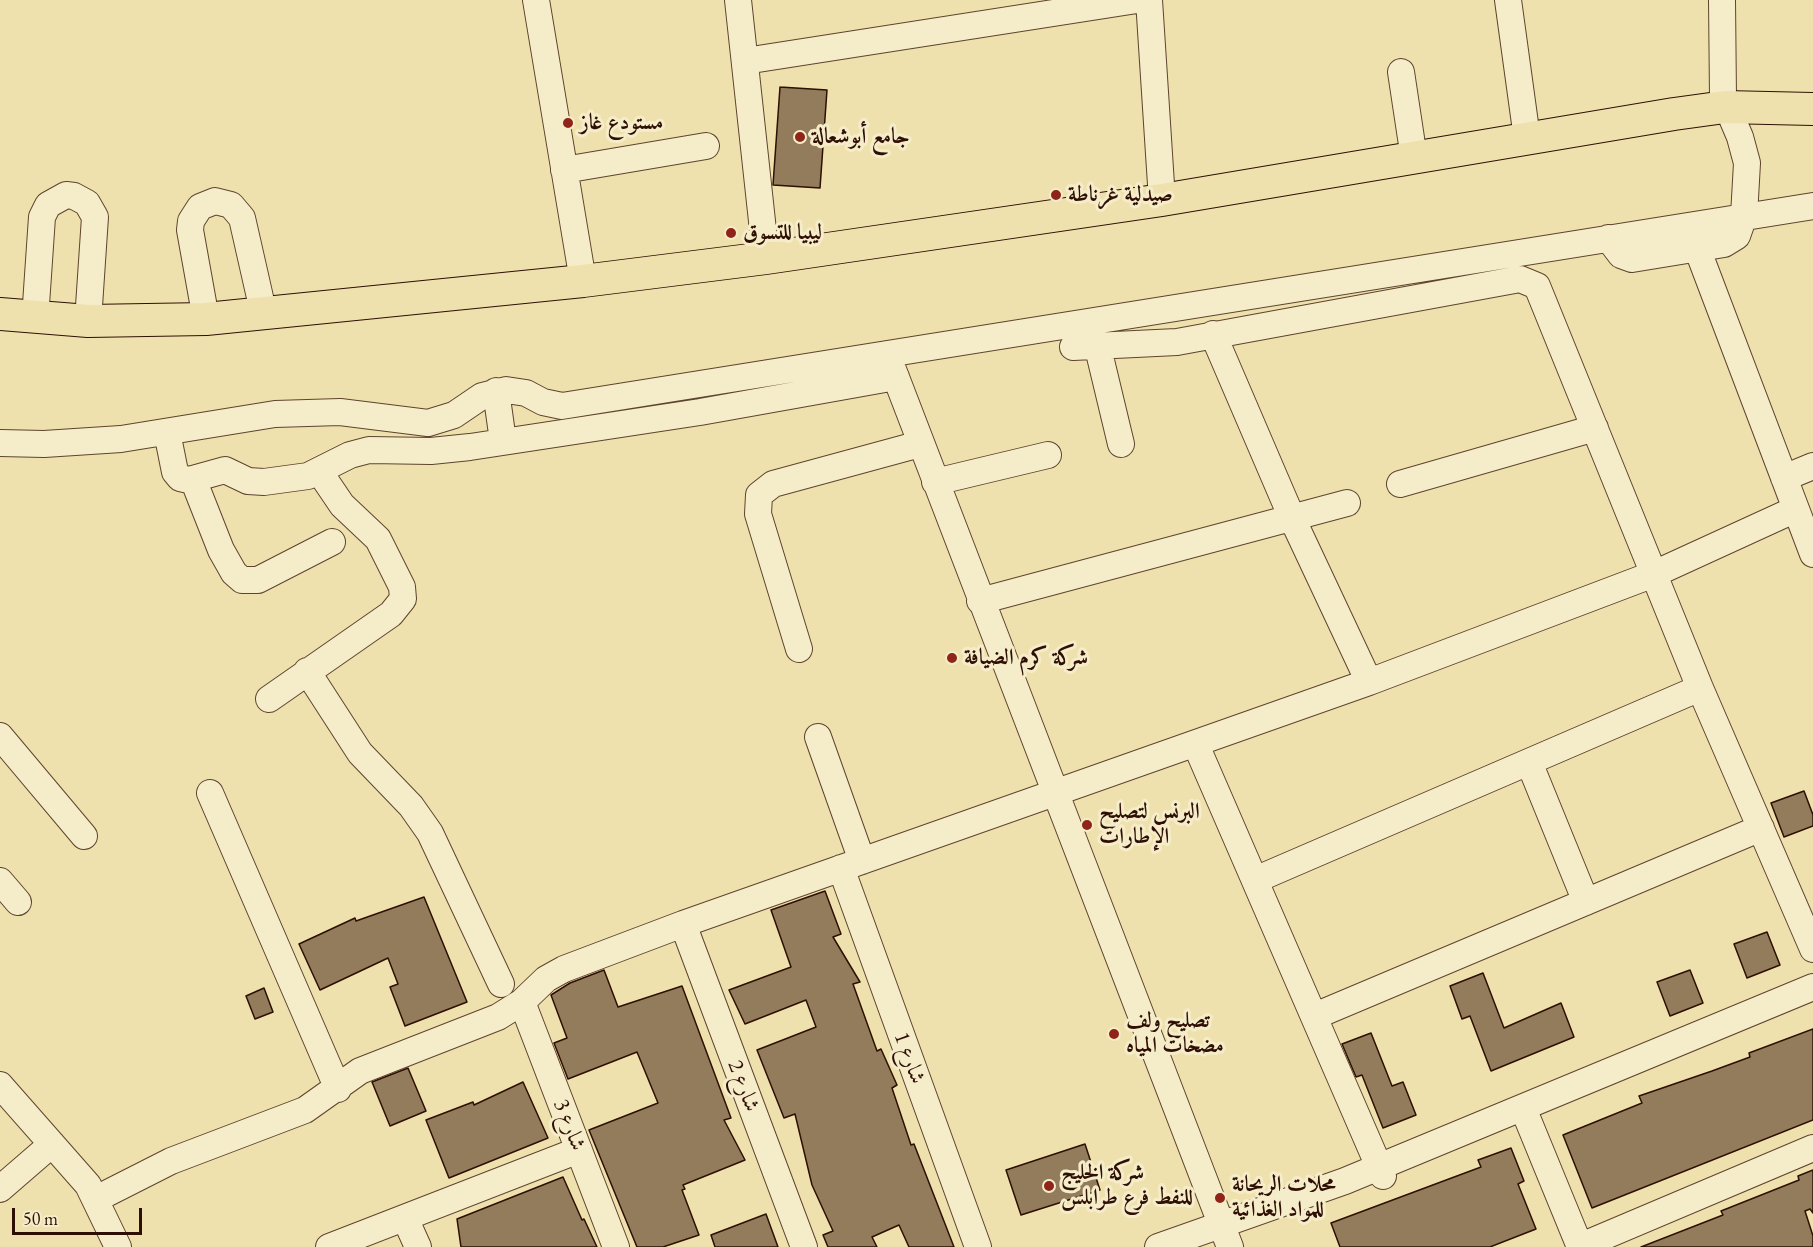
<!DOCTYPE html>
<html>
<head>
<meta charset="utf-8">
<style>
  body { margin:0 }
  #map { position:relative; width:1813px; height:1247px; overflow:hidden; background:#efe1ad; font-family:"EB Garamond",serif }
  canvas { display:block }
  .scale { position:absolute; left:12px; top:1208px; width:130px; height:27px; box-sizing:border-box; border:3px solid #2e0f03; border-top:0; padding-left:8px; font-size:18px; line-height:21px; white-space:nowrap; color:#2e0f03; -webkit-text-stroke:4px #f5ecca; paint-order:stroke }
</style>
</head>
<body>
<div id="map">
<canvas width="1813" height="1247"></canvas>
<div class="scale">50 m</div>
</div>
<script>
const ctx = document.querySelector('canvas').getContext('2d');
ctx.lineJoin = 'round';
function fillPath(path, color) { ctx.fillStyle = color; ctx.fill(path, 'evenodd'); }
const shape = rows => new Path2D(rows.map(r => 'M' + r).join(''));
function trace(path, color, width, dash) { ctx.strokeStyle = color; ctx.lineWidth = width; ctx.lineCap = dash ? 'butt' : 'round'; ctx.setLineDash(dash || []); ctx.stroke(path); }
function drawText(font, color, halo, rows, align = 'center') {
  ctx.font = font + ' "EB Garamond",Amiri,serif'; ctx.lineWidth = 6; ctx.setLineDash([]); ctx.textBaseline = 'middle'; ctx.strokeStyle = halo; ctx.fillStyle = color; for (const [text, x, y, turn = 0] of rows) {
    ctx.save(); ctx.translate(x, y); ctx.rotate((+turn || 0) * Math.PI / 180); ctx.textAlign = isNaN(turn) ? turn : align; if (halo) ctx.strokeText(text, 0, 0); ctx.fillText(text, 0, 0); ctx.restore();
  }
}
const building = shape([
  [780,87,827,90,820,188,773,185,780,87],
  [1804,791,1813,815,1813,826,1784,837,1771,803,1804,791],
  [825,891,841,934,833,937,860,982,853,984,877,1051,881,1049,897,1085,892,1088,911,1145,914,1144,954,1247,909,1247,899,1225,872,1237,877,1247,828,1247,823,1235,833,1231,812,1185,795,1114,784,1118,757,1050,816,1027,806,1000,745,1024,729,990,791,967,771,910,825,891],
  [424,897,467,1002,405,1026,390,987,398,984,388,958,320,990,299,944,355,918,356,921,424,897],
  [1767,932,1780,965,1747,978,1734,944,1767,932],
  [604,970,618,1007,682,986,731,1118,724,1120,745,1160,683,1185,685,1189,682,1190,699,1235,663,1247,637,1247,589,1130,658,1103,637,1052,568,1079,554,1043,567,1038,551,995,570,983,604,970],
  [1690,970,1703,1003,1670,1016,1657,982,1690,970],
  [1483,973,1504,1028,1561,1003,1574,1037,1491,1071,1470,1016,1462,1019,1450,986,1483,973],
  [264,988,273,1012,255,1019,246,996,264,988],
  [1813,1029,1813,1120,1592,1208,1563,1135,1642,1103,1639,1096,1712,1071,1750,1057,1749,1053,1813,1029],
  [1371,1033,1392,1086,1403,1082,1416,1115,1383,1128,1362,1075,1356,1077,1342,1044,1371,1033],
  [408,1068,426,1111,390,1126,372,1082,408,1068],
  [523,1082,548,1138,449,1178,426,1120,473,1102,474,1105,523,1082],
  [1085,1144,1100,1190,1021,1215,1006,1170,1085,1144],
  [1511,1148,1524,1181,1518,1184,1536,1229,1490,1247,1340,1247,1331,1223,1481,1167,1478,1160,1511,1148],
  [1813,1170,1813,1213,1810,1209,1805,1211,1813,1236,1813,1247,1641,1247,1723,1215,1721,1211,1799,1180,1798,1176,1813,1170],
  [563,1177,582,1220,584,1219,597,1247,461,1247,457,1219,563,1177],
  [766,1214,778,1247,715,1247,711,1235,766,1214]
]);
const minor = shape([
  [536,0,583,281],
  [738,0,766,258],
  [1149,0,1162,200],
  [1508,0,1527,138],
  [745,61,1137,0],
  [1401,72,1414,158],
  [564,170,706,146],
  [1608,238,1621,255,1632,259,1724,244,1737,236,1744,216,1747,163,1740,137,1723,97,1722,0],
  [1697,248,1813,554],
  [35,319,42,217,48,205,66,195,74,196,87,203,95,217,88,321],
  [206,319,190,230,191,221,200,207,215,201,231,205,242,218,264,315],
  [1213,334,1292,518,1369,682],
  [1097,344,1121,444],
  [1073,347,1177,342,1520,279,1537,286,1700,688,1813,949],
  [887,354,1230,1247],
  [496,391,503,441],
  [167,432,175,472,180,478,189,480,225,470,248,481,264,482,308,476,350,455,369,450,431,451,470,447,700,412,896,377],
  [0,443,44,444,121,439,275,414,340,412,428,423,454,415,482,396,506,390,526,393,543,402,562,406,1813,206],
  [1784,478,1813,466],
  [193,479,221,550,234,573,242,580,258,580,332,542],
  [935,482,1048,455],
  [1400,484,1595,428],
  [980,601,1347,503],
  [799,649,758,514,759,495,773,484,920,444],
  [307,671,360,753,411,806,430,833,501,984],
  [269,699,391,614,403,599,402,587,378,539,342,505,319,471],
  [0,736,84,836],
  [818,737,862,861],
  [1196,745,1383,1176],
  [1529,762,1586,902],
  [210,793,338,1089],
  [841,868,978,1247],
  [1255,880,1700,688],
  [0,881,18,902],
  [683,924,804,1247],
  [522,1002,616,1247],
  [1315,1016,1761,828],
  [0,1085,88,1185,118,1247],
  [1523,1108,1580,1247],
  [0,1189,52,1144],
  [96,1199,171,1161,305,1110,360,1071,498,1017,522,1002,546,979,564,969,683,924,1369,682,1654,574,1796,509],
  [405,1218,418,1247],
  [329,1247,579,1150],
  [1158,1247,1345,1181,1813,987],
  [1579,1247,1813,1148]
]);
const major = shape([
  [0,314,88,321,206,319,583,281,766,258,1162,200,1674,114,1725,107,1813,109]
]);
const markers = [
  [568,123,6,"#8f2418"],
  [800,137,6,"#8f2418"],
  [1056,195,6,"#8f2418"],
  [731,233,6,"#8f2418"],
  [952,658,6,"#8f2418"],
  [1087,825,6,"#8f2418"],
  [1114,1034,6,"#8f2418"],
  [1049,1186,6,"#8f2418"],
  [1220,1198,6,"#8f2418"]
];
const poiNames = [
  ["مستودع غاز",580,123],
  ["جامع أبوشعالة",812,137],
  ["صيدلية غرناطة",1068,195],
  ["ليبيا للتسوق",743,233],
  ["شركة كرم الضيافة",964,658],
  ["البرنس لتصليح",1099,812],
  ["الإطارات",1099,837],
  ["تصليح ولف",1126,1021],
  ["مضخات المياه",1126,1046],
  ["شركة الخليج",1061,1173],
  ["للنفط فرع طرابلس",1061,1198],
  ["محلات الريحانة",1232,1185],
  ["للمواد الغذائية",1232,1210]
];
const streetNames = [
  ["شارع 1",909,1058,70],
  ["شارع 2",743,1086,69],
  ["شارع 3",569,1125,69]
];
fillPath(building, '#927c5b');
trace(building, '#2e0f03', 1.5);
trace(minor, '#5e442e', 28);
trace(major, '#2e0f03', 34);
trace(minor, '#f5ecca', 26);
trace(major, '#efe1ad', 32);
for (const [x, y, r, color] of markers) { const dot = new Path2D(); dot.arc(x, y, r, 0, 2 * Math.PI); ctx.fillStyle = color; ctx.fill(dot); trace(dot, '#f5ecca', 2); }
drawText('bold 22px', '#2e0f03', '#f5ecca', poiNames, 'left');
drawText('22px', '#2e0f03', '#f5ecca', streetNames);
</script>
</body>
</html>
